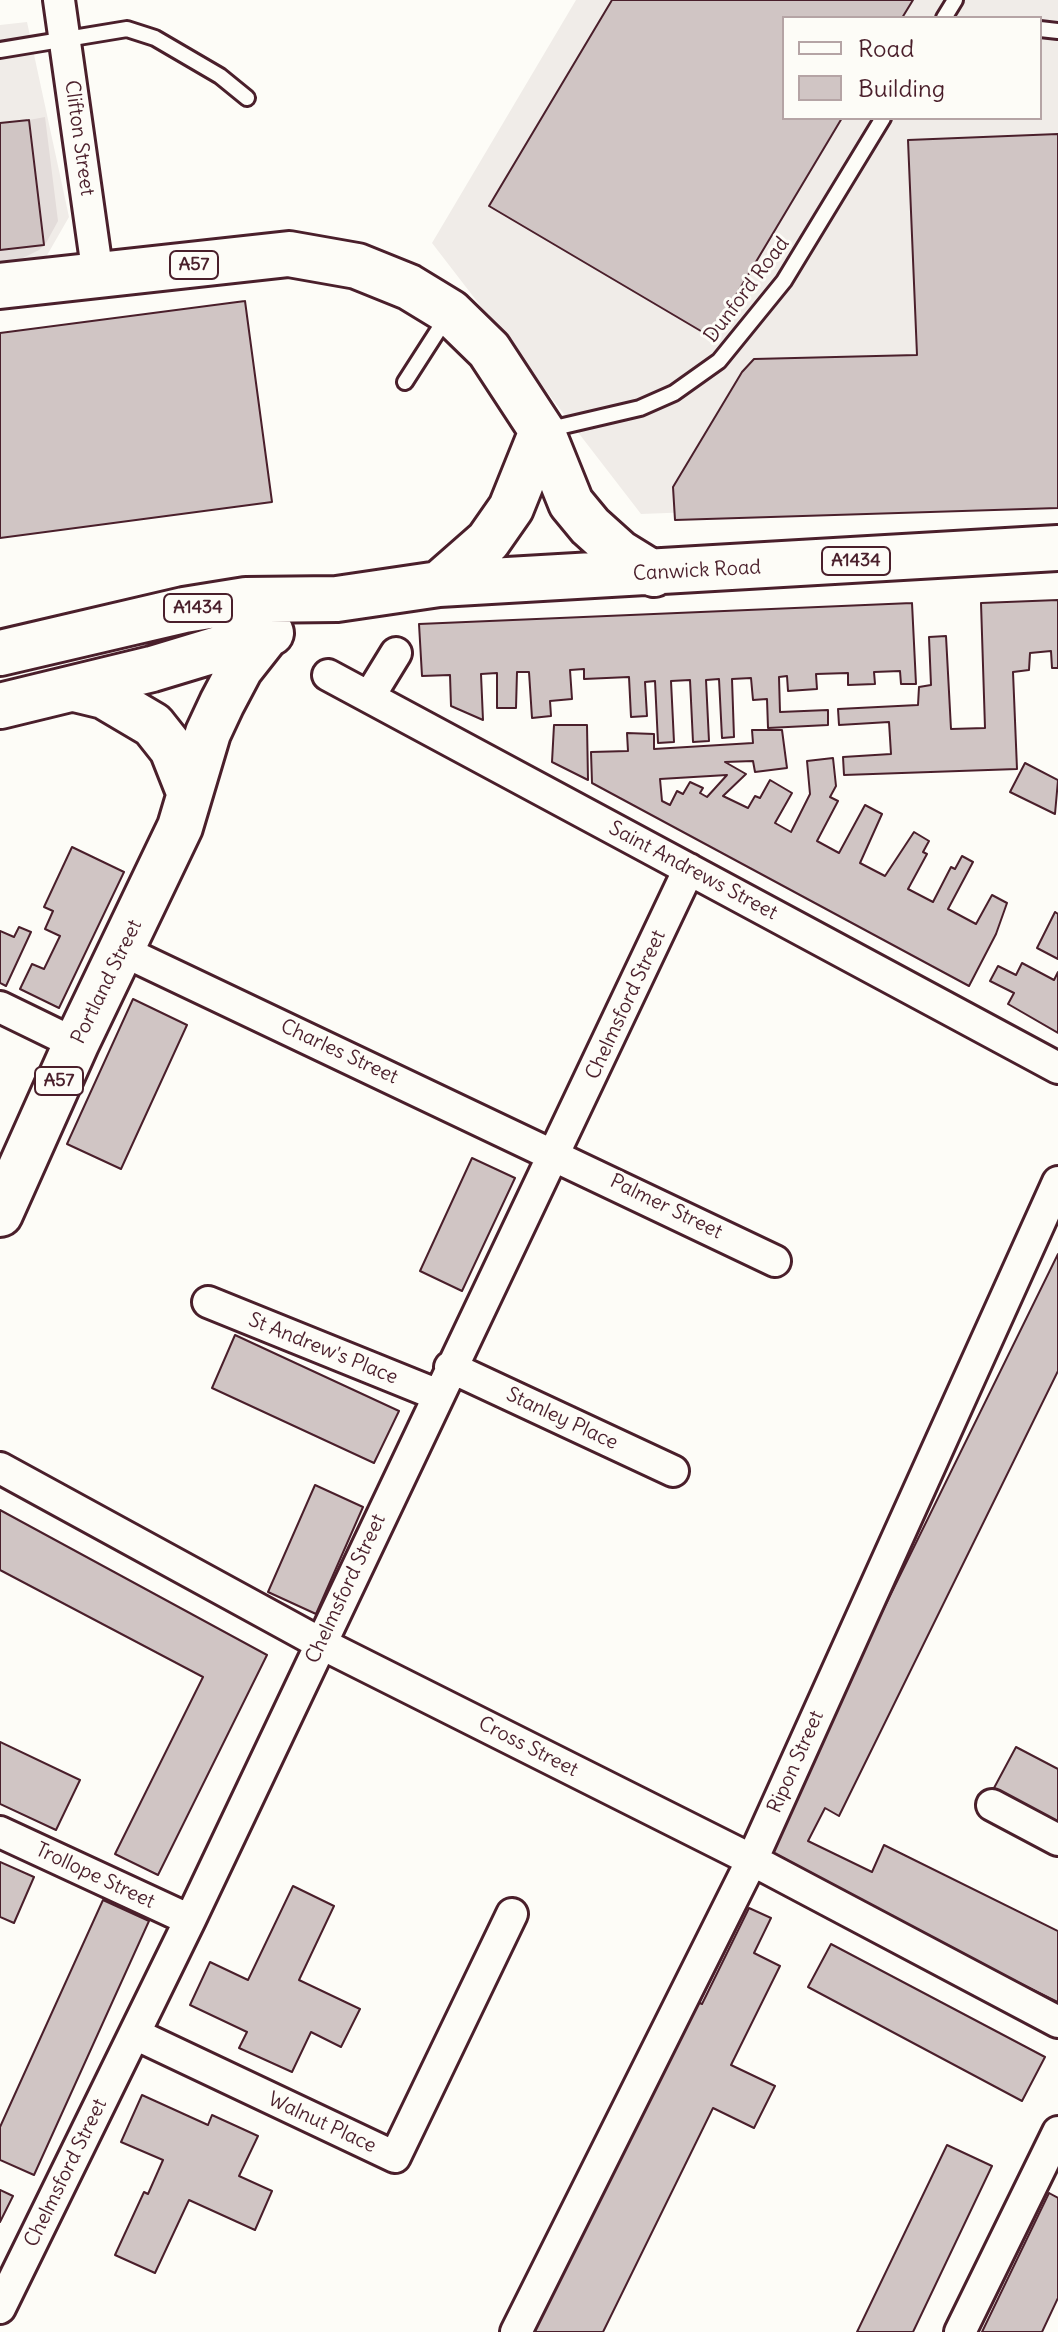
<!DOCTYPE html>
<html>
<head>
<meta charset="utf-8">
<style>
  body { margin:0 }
  #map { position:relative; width:1058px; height:2332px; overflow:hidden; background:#fdfcf7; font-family:Delius,sans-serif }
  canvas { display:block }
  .legend { position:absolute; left:782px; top:16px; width:260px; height:104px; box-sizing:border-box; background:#fdfcf7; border:2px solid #b5a4a5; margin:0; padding:10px 14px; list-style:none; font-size:24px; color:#4a1f2b }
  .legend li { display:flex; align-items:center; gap:16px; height:40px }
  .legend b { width:40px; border:2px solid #b5a4a5 }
</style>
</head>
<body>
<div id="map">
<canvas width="1058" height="2332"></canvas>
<ul class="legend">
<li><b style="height:10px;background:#fdfcf7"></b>Road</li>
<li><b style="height:22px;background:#d0c5c4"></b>Building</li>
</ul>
</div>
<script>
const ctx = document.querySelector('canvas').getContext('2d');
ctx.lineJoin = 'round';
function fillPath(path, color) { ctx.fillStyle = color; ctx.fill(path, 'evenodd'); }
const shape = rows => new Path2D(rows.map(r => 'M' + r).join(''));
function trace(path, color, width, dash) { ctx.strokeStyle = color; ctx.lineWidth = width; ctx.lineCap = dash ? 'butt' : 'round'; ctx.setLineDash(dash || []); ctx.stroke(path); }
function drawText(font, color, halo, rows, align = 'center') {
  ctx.font = font + ' Delius,sans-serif'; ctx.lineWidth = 6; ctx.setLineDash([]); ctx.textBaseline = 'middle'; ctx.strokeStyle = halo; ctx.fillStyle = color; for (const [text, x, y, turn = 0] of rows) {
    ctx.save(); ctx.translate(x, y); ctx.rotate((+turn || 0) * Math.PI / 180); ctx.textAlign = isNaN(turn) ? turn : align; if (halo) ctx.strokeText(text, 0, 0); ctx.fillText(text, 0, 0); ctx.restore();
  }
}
const built = shape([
  [576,0,1058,0,1058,498,641,514,432,243],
  [784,18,1040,18,1040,118,784,118],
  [27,22,69,217,46,257,0,261,0,25]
]);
const green = shape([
  [45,117,58,221,46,243,39,250,21,259,0,262,0,250,44,245,29,120]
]);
const building = shape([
  [612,0,913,0,902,18,784,18,784,118,842,118,711,337,489,206,612,0],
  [29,120,44,245,0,250,0,123,29,120],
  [1058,134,1058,508,675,520,673,487,742,372,754,359,917,355,908,140,1058,134],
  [245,301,272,502,0,538,0,333,245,301],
  [1058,600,1058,668,1052,668,1051,651,1030,653,1029,670,1013,672,1017,769,844,775,843,757,891,754,889,722,839,725,838,709,918,705,919,687,931,685,929,637,946,636,951,729,985,728,981,603,1058,600],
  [912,603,916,684,901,684,900,671,874,672,875,684,848,685,848,673,816,674,817,689,788,691,787,676,779,677,780,712,828,710,828,725,768,728,767,699,753,700,751,678,732,679,734,737,722,738,719,679,706,680,709,741,693,742,690,680,671,681,674,742,658,743,655,681,645,682,647,716,631,717,629,677,584,679,584,669,570,670,572,699,550,701,551,716,532,718,529,672,517,672,516,708,497,708,497,673,481,674,483,720,451,706,450,675,422,676,419,624,912,603],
  [554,725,587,725,588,780,552,762,554,725],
  [752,730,782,730,787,768,755,772,753,761,725,762,746,774,723,796,748,808,755,796,760,798,770,780,792,793,775,823,791,832,810,794,807,761,833,758,836,786,830,797,838,801,817,841,839,853,865,805,882,814,860,863,885,876,914,832,929,841,923,852,927,854,908,889,933,902,951,867,955,869,962,856,973,862,948,909,976,924,992,895,1007,903,996,934,969,986,592,783,591,752,628,751,627,733,654,734,654,749,753,743,752,730],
  [727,775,707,797,700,793,703,788,690,782,683,794,677,791,670,805,662,801,660,779,727,775],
  [1025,763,1058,780,1055,814,1010,792,1025,763],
  [72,847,124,872,59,1008,20,989,32,964,44,969,60,936,45,929,53,911,44,907,72,847],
  [1055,912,1058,914,1058,959,1037,948,1055,912],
  [19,927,31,932,6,986,0,983,0,931,14,937,19,927],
  [1022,963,1054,980,1058,972,1058,1033,1008,1004,1014,993,990,981,998,966,1016,975,1022,963],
  [133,999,187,1025,121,1169,67,1144,133,999],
  [472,1158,515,1178,462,1291,420,1271,472,1158],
  [1058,1254,1058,1371,839,1816,825,1808,808,1841,872,1872,884,1845,1058,1931,1058,2002,762,1856,1058,1254],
  [235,1335,399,1411,374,1463,212,1388,235,1335],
  [315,1485,363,1507,316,1614,268,1592,315,1485],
  [0,1510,267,1655,158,1875,115,1854,203,1677,0,1570,0,1510],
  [0,1742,80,1780,56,1830,0,1804,0,1742],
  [1016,1747,1058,1769,1058,1822,994,1788,1016,1747],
  [0,1862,34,1877,14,1923,0,1917,0,1862],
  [293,1886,334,1906,299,1980,360,2009,341,2047,311,2032,292,2072,239,2048,247,2032,190,2005,210,1962,248,1980,293,1886],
  [103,1900,149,1921,34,2175,0,2160,0,2127,103,1900],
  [749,1908,771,1918,754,1953,780,1966,731,2065,775,2086,754,2128,713,2108,603,2332,532,2332,695,2001,702,2004,749,1908],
  [831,1944,1045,2057,1022,2101,808,1987,831,1944],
  [142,2095,208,2125,212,2115,258,2136,239,2176,272,2191,255,2230,189,2200,155,2273,115,2255,144,2192,148,2194,163,2160,121,2142,142,2095],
  [947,2145,992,2166,913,2332,857,2332,947,2145],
  [0,2190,13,2196,0,2222,0,2190],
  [1049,2193,1058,2198,1058,2298,1042,2332,982,2332,1049,2193]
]);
const lane = shape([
  [944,18,955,0],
  [1040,29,1058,31],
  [0,50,127,29,155,38,220,76,247,98],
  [405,382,448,315],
  [546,430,640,408,674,393,719,361,784,281,883,118]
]);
const street = shape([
  [59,0,98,276],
  [328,675,1058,1068],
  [369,697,396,653],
  [123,951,775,1261],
  [0,1007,76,1044],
  [208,1302,438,1395],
  [450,1367,673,1471],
  [0,1468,320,1643,752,1860,1058,2022],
  [992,1805,1058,1840],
  [0,1832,190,1920],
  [135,2034,395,2157,512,1914],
  [0,2308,190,1920,689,869],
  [516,2332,752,1860,1058,1182],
  [960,2332,1058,2132]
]);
const primary = shape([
  [0,286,289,254,357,266,409,287,450,312,489,350,542,431,571,503,590,526,620,553,654,574],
  [439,584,488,541,511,508,542,431],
  [0,653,184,610,246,600,337,599,439,584,1058,548],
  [75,689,104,696,153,725,172,749,189,792],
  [0,706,152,669,271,633],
  [0,1214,76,1044,180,827,208,733,222,703,240,669,266,636]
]);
const shields = [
  [194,265,48],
  [856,561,68],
  [198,608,68],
  [59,1081,48]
];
const shieldNames = [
  ["A57",194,265],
  ["A1434",856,561],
  ["A1434",198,608],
  ["A57",59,1081]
];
const streetNames = [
  ["Clifton Street",79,138,82],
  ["Dunford Road",747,290,-53],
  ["Canwick Road",697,571,-3],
  ["Saint Andrews Street",693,871,28],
  ["Portland Street",107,982,-64],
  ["Chelmsford Street",626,1005,-65],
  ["Charles Street",339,1052,25],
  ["Palmer Street",666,1207,26],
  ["St Andrew's Place",323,1349,22],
  ["Stanley Place",562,1419,25],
  ["Chelmsford Street",346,1589,-65],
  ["Cross Street",528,1747,27],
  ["Ripon Street",796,1762,-66],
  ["Trollope Street",95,1876,25],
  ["Walnut Place",322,2123,25],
  ["Chelmsford Street",66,2173,-64]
];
fillPath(built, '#f0ece8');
fillPath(green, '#e3dcda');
fillPath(building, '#d0c5c4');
trace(building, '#4a1f2b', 2);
trace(lane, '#4a1f2b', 20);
trace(street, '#4a1f2b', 36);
trace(primary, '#4a1f2b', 50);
trace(lane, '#fdfcf7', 14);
trace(street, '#fdfcf7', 30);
trace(primary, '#fdfcf7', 44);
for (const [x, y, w] of shields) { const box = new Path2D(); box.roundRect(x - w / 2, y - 14, w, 28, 6); ctx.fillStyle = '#fdfcf7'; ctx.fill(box); trace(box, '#4a1f2b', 2); }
drawText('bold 18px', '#4a1f2b', null, shieldNames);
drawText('20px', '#4a1f2b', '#fdfcf7', streetNames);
</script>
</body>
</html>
